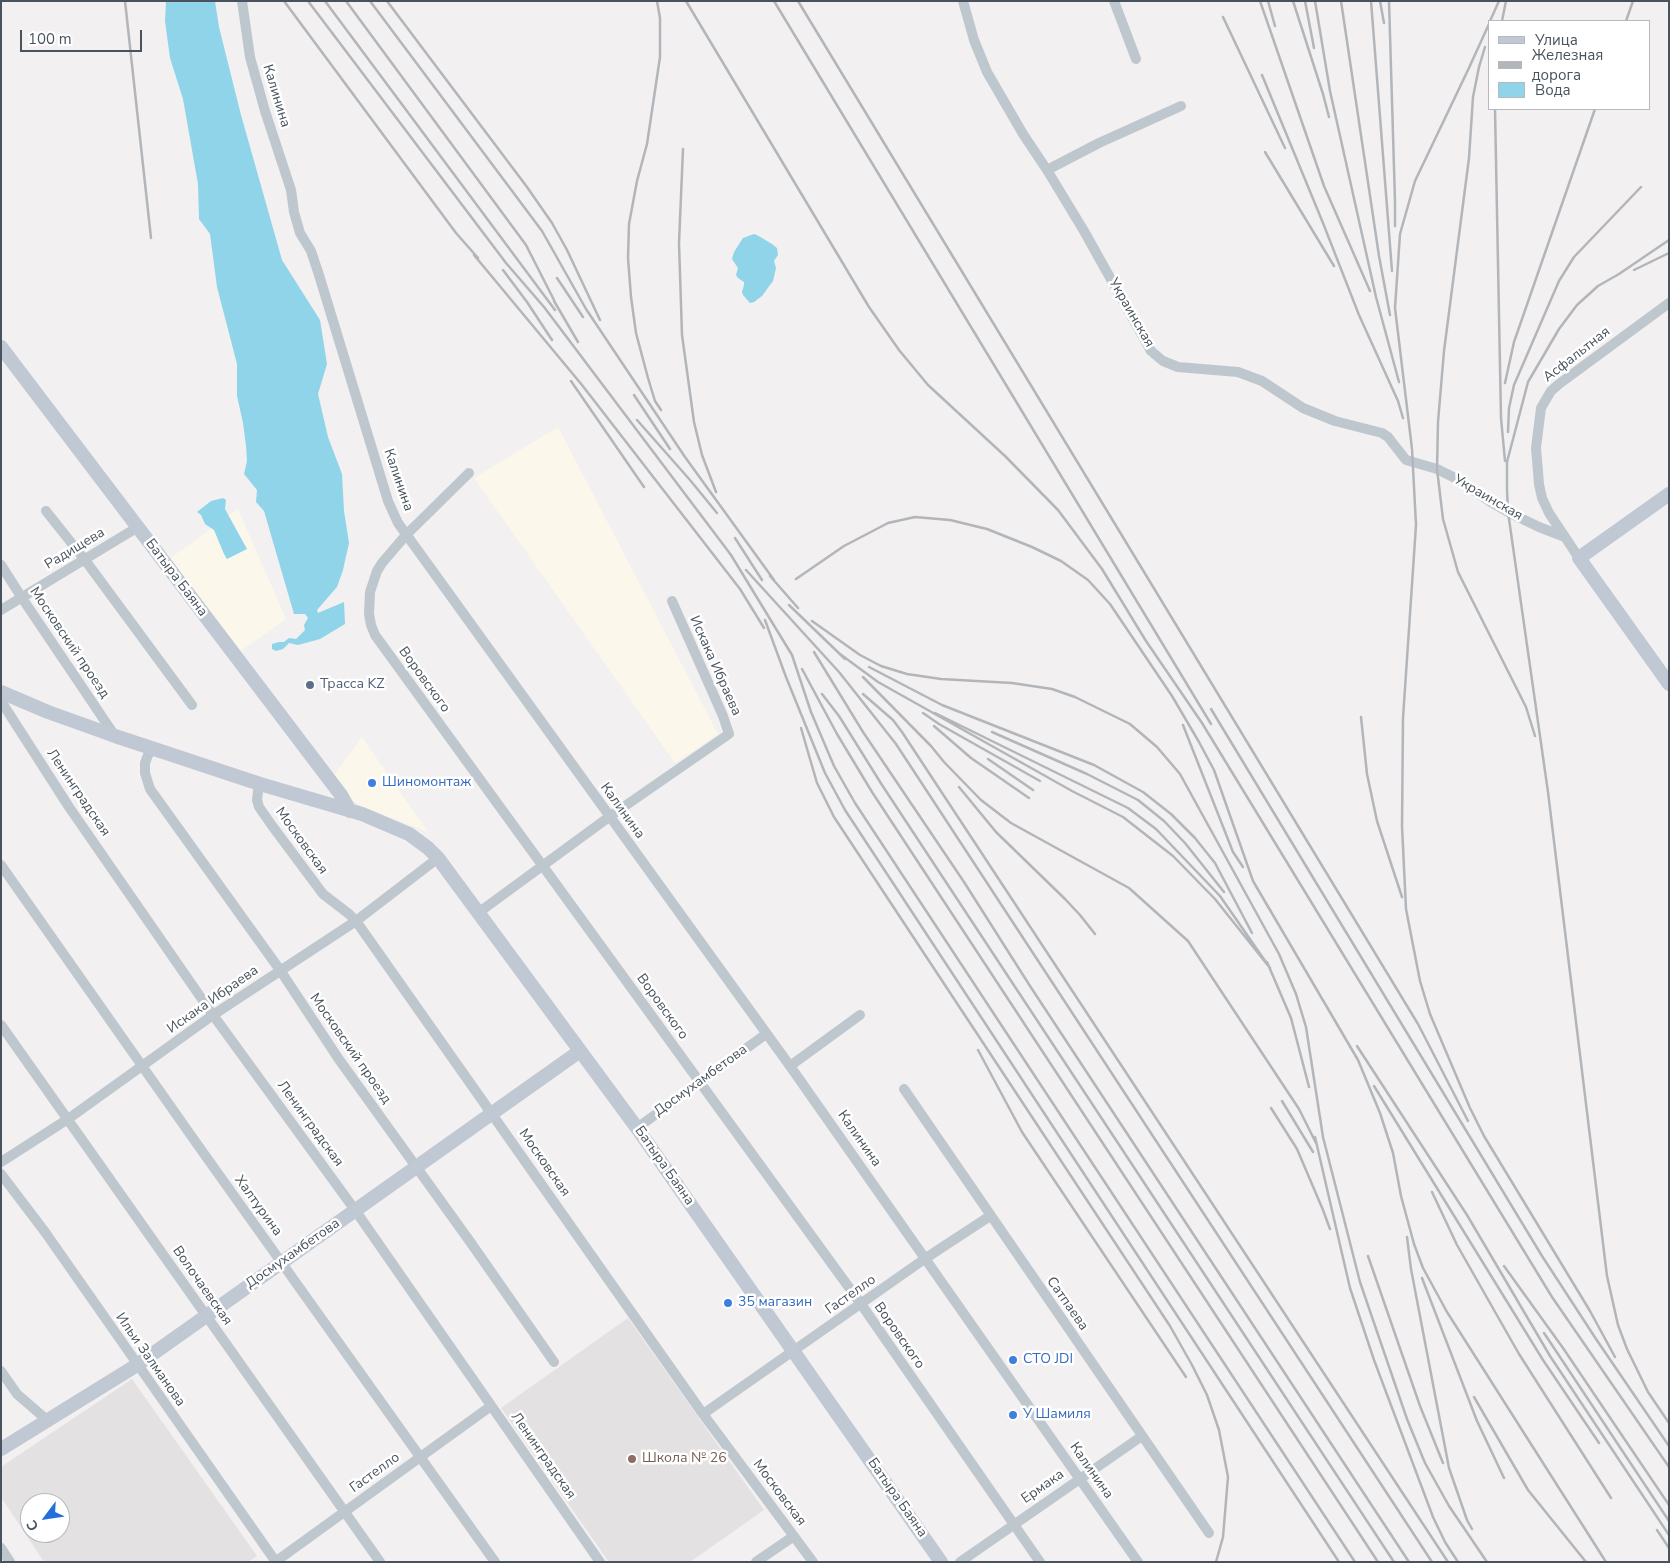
<!DOCTYPE html>
<html>
<head>
<meta charset="utf-8">
<style>
  body { margin:0 }
  #map { position:relative; width:1670px; height:1563px; overflow:hidden; background:#f2f0f0; font-family:"Nunito Sans",sans-serif }
  canvas { display:block }
  .frame { position:absolute; inset:0; border:2px solid #49535d; pointer-events:none }
  .legend { position:absolute; left:1488px; top:20px; width:162px; height:90px; box-sizing:border-box; background:#fff; border:1px solid #b6babe; margin:0; padding:6px 9px; list-style:none; font-size:15px; color:#49535d }
  .legend li { display:flex; align-items:center; gap:10px; height:25px }
  .legend b { width:25px; border:1px solid #b6babe }
  .north { position:absolute; left:20px; top:1493px; width:50px; height:50px; box-sizing:border-box; background:#fff; border:1px solid #b6babe; border-radius:50%; rotate:239deg; font-size:14px; font-weight:700; line-height:20px; text-align:center; color:#49535d }
  .north::after { content:''; display:block; margin:auto; width:18px; height:22px; background:#216fdc; clip-path:polygon(50% 0,100% 100%,50% 72%,0 100%) }
  .scale { position:absolute; left:20px; top:30px; width:122px; height:22px; box-sizing:border-box; border:2px solid #49535d; border-top:0; padding-left:6px; font-size:15px; line-height:18px; white-space:nowrap; color:#49535d; -webkit-text-stroke:4px #fff; paint-order:stroke }
</style>
</head>
<body>
<div id="map">
<canvas width="1670" height="1563"></canvas>
<div class="frame"></div>
<ul class="legend">
<li><b style="height:6px;background:#bfc8d3"></b>Улица</li>
<li><b style="height:6px;background:#b2b5ba"></b>Железная дорога</li>
<li><b style="height:14px;background:#90d4e9"></b>Вода</li>
</ul>
<div class="north">С</div>
<div class="scale">100 m</div>
</div>
<script>
const ctx = document.querySelector('canvas').getContext('2d');
ctx.lineJoin = 'round';
function fillPath(path, color) { ctx.fillStyle = color; ctx.fill(path, 'evenodd'); }
const shape = rows => new Path2D(rows.map(r => 'M' + r).join(''));
function trace(path, color, width, dash) { ctx.strokeStyle = color; ctx.lineWidth = width; ctx.lineCap = dash ? 'butt' : 'round'; ctx.setLineDash(dash || []); ctx.stroke(path); }
function drawText(font, color, halo, rows, align = 'center') {
  ctx.font = font + ' "Nunito Sans",sans-serif'; ctx.lineWidth = 5; ctx.setLineDash([]); ctx.textBaseline = 'middle'; ctx.strokeStyle = halo; ctx.fillStyle = color; for (const [text, x, y, turn = 0] of rows) {
    ctx.save(); ctx.translate(x, y); ctx.rotate((+turn || 0) * Math.PI / 180); ctx.textAlign = isNaN(turn) ? turn : align; if (halo) ctx.strokeText(text, 0, 0); ctx.fillText(text, 0, 0); ctx.restore();
  }
}
const commercial = shape([
  [558,427,718,734,675,763,474,478],
  [238,509,286,619,241,651,169,559],
  [362,737,428,832,361,806,351,799,334,775]
]);
const education = shape([
  [628,1318,764,1510,690,1562,609,1562,501,1408],
  [132,1379,257,1556,248,1562,44,1562,1,1497,1,1467],
  [30,1503,60,1503,60,1533,30,1533]
]);
const water = shape([
  [166,1,215,1,219,27,241,115,282,260,320,320,327,364,318,394,328,437,342,474,344,511,349,543,343,570,337,587,317,610,318,613,344,602,345,624,320,639,298,645,289,643,283,649,276,651,272,649,272,644,279,642,284,642,289,638,296,639,305,630,304,625,308,618,305,614,294,614,264,511,256,502,257,490,244,474,247,461,246,446,243,423,237,396,237,364,217,287,210,234,199,219,198,184,183,99,170,58,165,21],
  [754,234,757,235,772,244,777,248,778,255,774,261,776,268,773,281,762,296,754,302,750,303,743,295,742,292,744,285,744,282,738,278,736,275,738,268,732,259,734,252,743,238],
  [223,498,226,500,225,509,247,549,227,559,224,554,214,530,205,524,201,515,197,512,211,501]
]);
const street = shape([
  [242,1,250,57,265,111,291,190,294,212,300,233,311,251,319,275,388,501,398,523,790,1066,1138,1562],
  [963,1,974,40,987,72,1023,134,1047,170,1084,231,1151,351,1163,361,1178,367,1238,372,1262,381,1303,408,1335,421,1382,433,1388,437,1406,460,1437,469,1457,479,1489,501,1508,512,1539,527,1565,537],
  [1114,1,1136,59],
  [1047,170,1099,143,1181,106],
  [469,473,406,535,382,563,377,571,370,592,369,614,371,625,375,635,861,1304,1040,1562],
  [46,511,85,560,192,705],
  [1579,558,1549,513,1542,498,1539,484,1536,448,1541,408,1551,391,1559,384,1669,303],
  [1,565,22,598,115,736],
  [1,610,138,527],
  [1,701,69,807,213,1015,355,1210,600,1562],
  [154,748,148,755,145,763,145,773,150,789,280,970,338,1058,471,1243,554,1362],
  [260,784,258,791,257,800,259,807,273,827,323,894,349,914,356,921,703,1414,813,1562],
  [1,865,197,1144,495,1562],
  [478,913,609,817,729,734,723,716,672,601],
  [1,1025,380,1562],
  [790,1066,860,1015],
  [904,1089,1209,1533],
  [637,1128,766,1034],
  [1,1162,68,1119,213,1015,356,921,438,858],
  [1,1174,45,1232,276,1562],
  [1,1371,17,1394,47,1420],
  [703,1414,926,1258,990,1216],
  [1,1548,10,1562],
  [275,1562,491,1406],
  [756,1562,794,1536],
  [960,1562,1142,1436]
]);
const secondary = shape([
  [1,347,341,795,350,811],
  [1669,494,1579,558,1669,684],
  [1,692,48,712,115,736,260,784,362,814,409,834,428,848,438,858,637,1128,941,1562],
  [1,1449,137,1365,580,1051]
]);
const rail = shape([
  [125,1,151,238],
  [284,1,456,233,478,258],
  [308,1,506,263,544,307,731,555,792,655,811,712,834,766,855,803,1355,1562],
  [325,1,555,310],
  [346,1,526,245,554,300],
  [370,1,542,231,586,309,685,457,774,580],
  [387,1,527,187,552,223,567,250,600,320],
  [657,1,660,18,660,57,647,144,637,181,629,224,628,258,631,297,636,333,648,378,655,401,661,410],
  [686,1,869,307,899,350,928,385,1005,456,1058,510,1102,569,1146,641,1202,723,1552,1297,1669,1467],
  [774,1,1211,724],
  [798,1,1418,1024,1468,1121],
  [1260,1,1324,186,1370,291],
  [1268,1,1275,26],
  [1293,1,1323,94,1329,117],
  [1305,1,1314,48],
  [1315,1,1330,91,1376,297,1399,382],
  [1341,1,1379,256,1390,315],
  [1371,1,1392,271],
  [1380,1,1384,23],
  [1389,1,1395,201,1395,226],
  [1223,17,1285,148],
  [1490,21,1499,1],
  [1502,21,1506,1],
  [1626,21,1633,1],
  [1489,24,1468,70,1415,181,1400,234,1395,308,1412,449,1416,525,1403,718,1402,826,1406,909,1420,981,1430,1014,1470,1108,1484,1136,1590,1311,1615,1357],
  [1485,47,1479,67,1473,97,1469,158,1444,351,1438,422,1437,469,1443,519,1458,572,1526,707,1535,736],
  [1262,75,1323,223,1359,315,1398,401,1403,418],
  [1495,109,1501,418,1505,461],
  [683,149,679,243,682,335,694,422,702,455,716,492],
  [1265,152,1334,266],
  [1669,240,1619,274,1598,286,1577,305,1559,329,1528,382,1507,462,1507,489,1508,512,1548,792,1607,1276,1618,1325,1627,1349,1648,1392,1669,1423],
  [474,255,582,385,740,589,764,628],
  [503,270,527,302,552,340],
  [1634,270,1669,253],
  [557,278,583,317],
  [554,301,578,342],
  [571,381,644,487],
  [1505,383,1514,342,1595,109],
  [634,395,670,449],
  [637,420,690,480,717,513],
  [1508,432,1509,408,1514,385,1559,281,1574,257,1641,187],
  [735,538,762,580],
  [746,570,839,672,896,744,1432,1562],
  [770,576,798,608],
  [796,579,844,546,888,523,915,517,950,520,987,529,1032,547,1061,561,1088,580,1110,604,1172,696,1199,742,1214,770,1253,881,1358,1060,1380,1113,1393,1153,1401,1196,1414,1244,1423,1268,1447,1312,1606,1562],
  [789,605,845,659],
  [765,620,786,677,825,773,845,810,1339,1562],
  [812,621,860,655,881,666,907,674,941,679,1012,683,1052,689,1075,697,1130,724,1157,747,1180,774,1279,954,1296,994,1306,1027,1323,1137,1360,1282,1373,1320,1407,1419,1425,1463,1449,1506,1487,1562],
  [814,652,863,732,964,882,1030,986,1409,1562],
  [840,654,878,682,1072,791,1123,817,1173,856,1215,899,1270,968,1220,896,1156,829,1128,808,935,713],
  [869,667,942,705,1094,765,1143,792,1171,814,1195,838,1215,863,1252,933],
  [802,669,837,734,872,792,1378,1562],
  [863,677,931,746,944,762,981,800,1011,823,1129,888,1188,941,1299,1109,1316,1143],
  [822,694,839,716,882,785,1394,1562],
  [863,694,893,720,902,732,1448,1562],
  [1211,709,1542,1256,1596,1339,1669,1446],
  [923,713,939,724,1040,781],
  [1361,717,1367,774,1377,821,1402,897],
  [1183,725,1233,852,1243,867],
  [934,726,971,758,1029,798],
  [801,728,817,783,834,817,1170,1326,1192,1365,1207,1395,1219,1430,1228,1477,1223,1537,1216,1562],
  [992,732,1087,774,1138,800,1164,821,1185,843,1224,892],
  [988,759,1033,790],
  [959,787,996,832,1065,899,1080,915,1095,934],
  [1267,962,1291,1018,1309,1087],
  [1357,1046,1467,1215,1550,1356,1669,1535],
  [978,1050,1022,1132,1186,1377],
  [1374,1086,1543,1360,1599,1443],
  [1282,1101,1313,1152],
  [1271,1108,1297,1149,1323,1210,1330,1229],
  [1315,1137,1350,1288,1374,1360,1433,1517,1445,1542,1458,1562],
  [1432,1192,1457,1245,1519,1354,1611,1498],
  [1407,1237,1411,1269,1449,1468,1467,1520,1472,1529],
  [1368,1256,1420,1406,1443,1463],
  [1504,1266,1563,1348,1669,1505],
  [1422,1278,1477,1421,1504,1478],
  [1544,1333,1669,1521],
  [1474,1397,1528,1490,1586,1562],
  [1657,1530,1669,1548]
]);
const markers = [
  [310,685,5,"#5c6f8a"],
  [372,783,5,"#3f7fe0"],
  [728,1303,5,"#3f7fe0"],
  [1013,1360,5,"#3f7fe0"],
  [1013,1415,5,"#3f7fe0"],
  [632,1459,5,"#8d6e63"]
];
const streetNames = [
  ["Калинина",276,96,73],
  ["Украинская",1131,313,60],
  ["Асфальтная",1577,355,-38],
  ["Калинина",398,480,71],
  ["Украинская",1488,498,30],
  ["Радищева",75,549,-31],
  ["Батыра Баяна",176,578,53],
  ["Московский проезд",69,643,56],
  ["Искака Ибраева",715,666,66],
  ["Воровского",424,680,54],
  ["Ленинградская",78,793,56],
  ["Калинина",622,811,54],
  ["Московская",301,841,54],
  ["Искака Ибраева",213,1000,-35],
  ["Воровского",662,1007,54],
  ["Московский проезд",350,1049,55],
  ["Досмухамбетова",701,1081,-36],
  ["Ленинградская",310,1124,54],
  ["Калинина",859,1139,55],
  ["Московская",544,1163,55],
  ["Батыра Баяна",664,1166,55],
  ["Халтурина",258,1206,54],
  ["Досмухамбетова",293,1254,-35],
  ["Волочаевская",202,1286,55],
  ["Гастелло",851,1295,-35],
  ["Сатпаева",1067,1304,55],
  ["Воровского",899,1336,55],
  ["Ильи Залманова",150,1360,55],
  ["Ленинградская",543,1456,55],
  ["Калинина",1091,1471,55],
  ["Гастелло",375,1473,-36],
  ["Ермака",1043,1487,-35],
  ["Московская",779,1493,53],
  ["Батыра Баяна",897,1498,55]
];
const serviceNames = [
  ["Трасса KZ",320,685]
];
const shopNames = [
  ["Шиномонтаж",382,783],
  ["35 магазин",738,1303],
  ["СТО JDI",1023,1360],
  ["У Шамиля",1023,1415]
];
const educationNames = [
  ["Школа № 26",642,1459]
];
fillPath(commercial, '#fbf7eb');
fillPath(education, '#e3e1e2');
fillPath(water, '#90d4e9');
trace(street, '#bfc7ce', 10);
trace(secondary, '#bfc8d3', 14);
trace(rail, '#b2b5ba', 2.5);
for (const [x, y, r, color] of markers) { const dot = new Path2D(); dot.arc(x, y, r, 0, 2 * Math.PI); ctx.fillStyle = color; ctx.fill(dot); trace(dot, '#fff', 2); }
drawText('14px', '#49535d', '#fff', streetNames);
drawText('14px', '#4e5e75', '#fff', serviceNames, 'left');
drawText('14px', '#366cbe', '#fff', shopNames, 'left');
drawText('14px', '#785e54', '#fff', educationNames, 'left');
</script>
</body>
</html>
